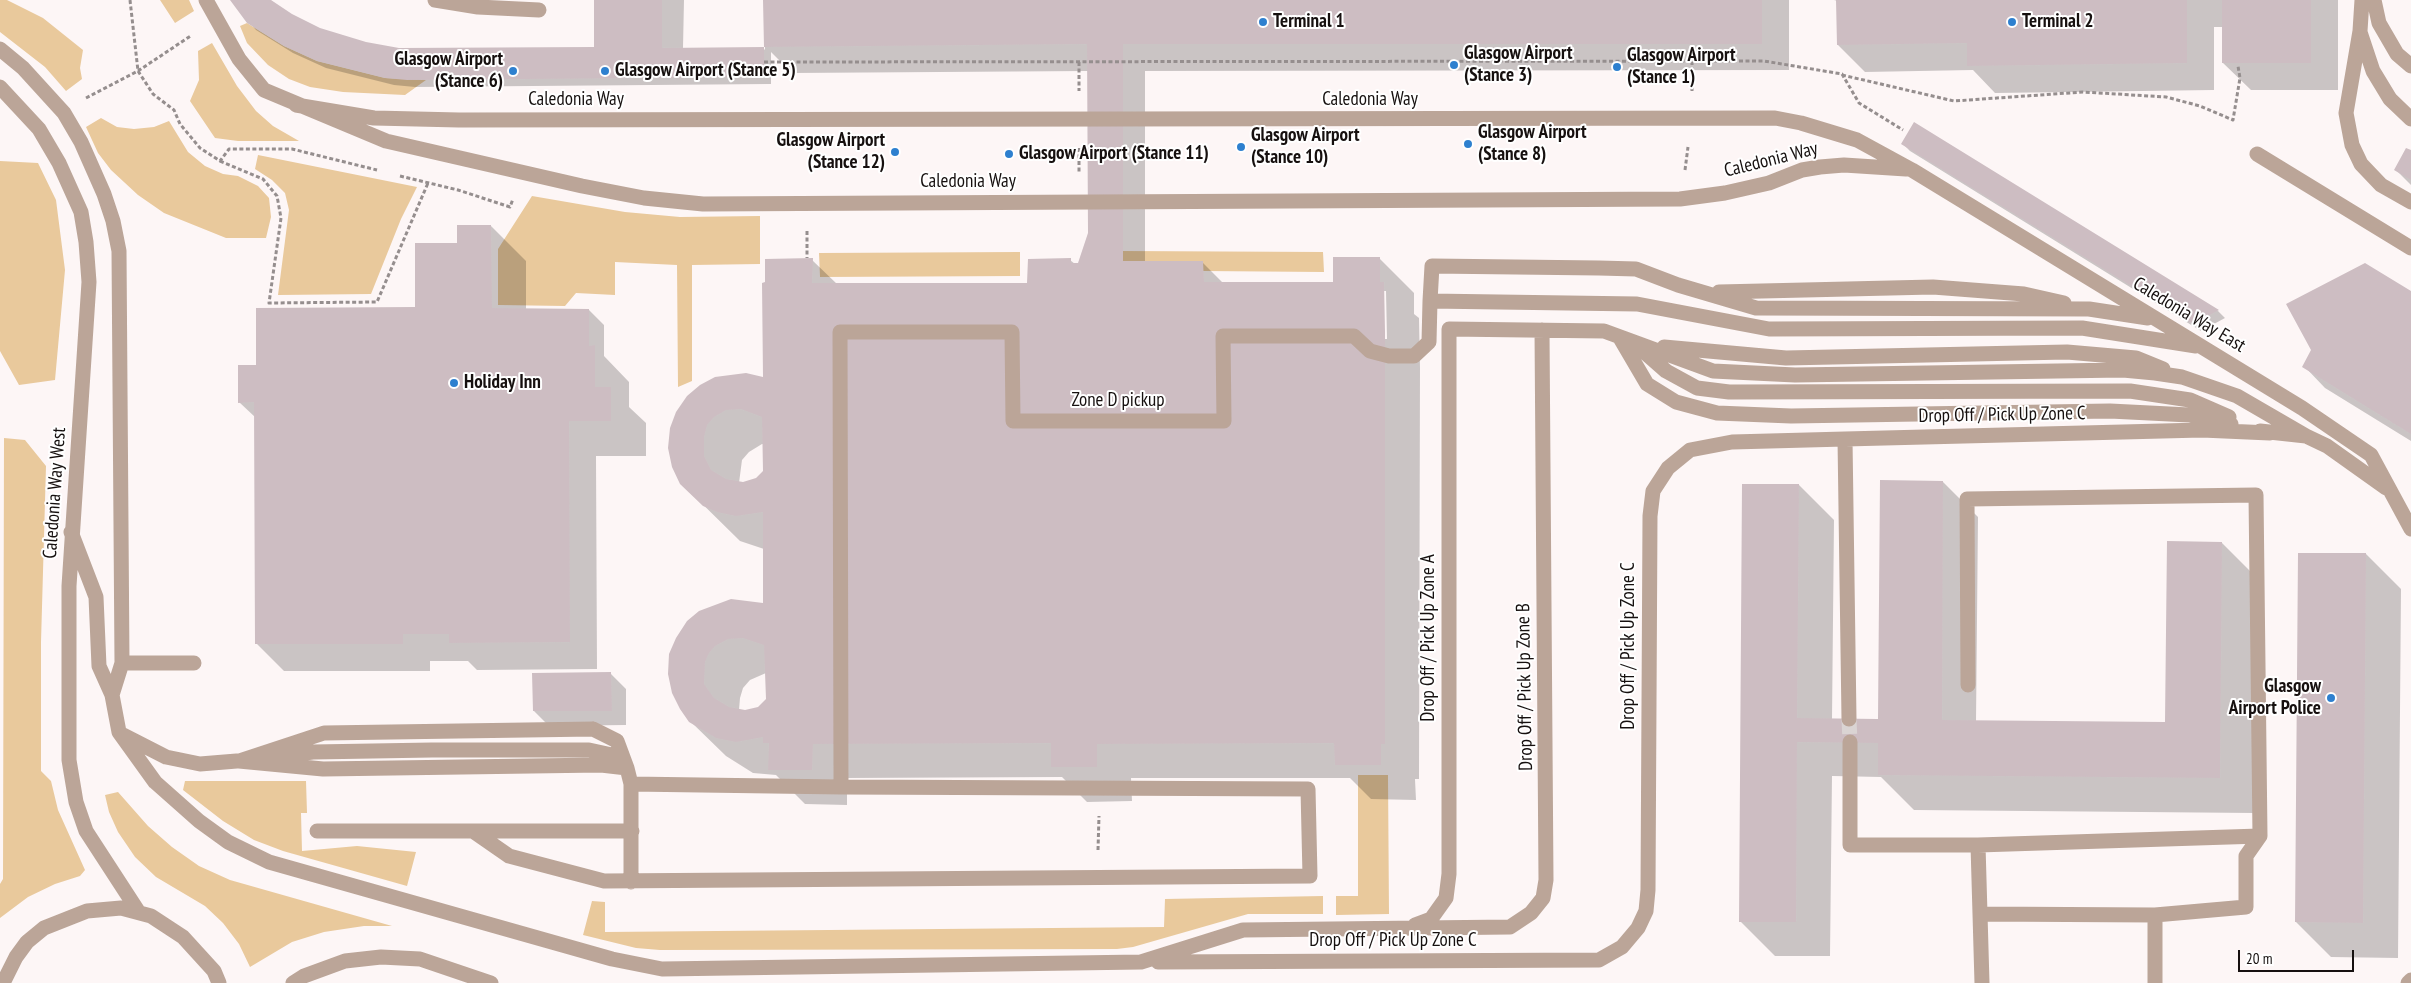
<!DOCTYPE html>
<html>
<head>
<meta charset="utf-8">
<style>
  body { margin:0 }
  #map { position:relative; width:2411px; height:983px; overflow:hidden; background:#fdf6f6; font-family:"PT Sans Narrow",sans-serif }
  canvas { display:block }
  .scale { position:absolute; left:2238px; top:950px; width:116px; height:22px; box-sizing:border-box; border:2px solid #16100f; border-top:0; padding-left:6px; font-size:15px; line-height:18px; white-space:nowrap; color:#16100f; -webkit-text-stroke:4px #fff; paint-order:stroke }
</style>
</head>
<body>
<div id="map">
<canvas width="2411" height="983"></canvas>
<div class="scale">20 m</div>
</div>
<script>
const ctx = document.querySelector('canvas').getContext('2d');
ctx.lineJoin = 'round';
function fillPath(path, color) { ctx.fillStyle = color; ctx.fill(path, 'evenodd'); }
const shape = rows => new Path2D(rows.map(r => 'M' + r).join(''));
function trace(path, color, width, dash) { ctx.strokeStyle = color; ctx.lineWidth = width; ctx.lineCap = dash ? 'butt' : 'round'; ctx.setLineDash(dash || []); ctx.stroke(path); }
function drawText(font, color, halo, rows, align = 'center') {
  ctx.font = font + ' "PT Sans Narrow",sans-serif'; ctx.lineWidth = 4; ctx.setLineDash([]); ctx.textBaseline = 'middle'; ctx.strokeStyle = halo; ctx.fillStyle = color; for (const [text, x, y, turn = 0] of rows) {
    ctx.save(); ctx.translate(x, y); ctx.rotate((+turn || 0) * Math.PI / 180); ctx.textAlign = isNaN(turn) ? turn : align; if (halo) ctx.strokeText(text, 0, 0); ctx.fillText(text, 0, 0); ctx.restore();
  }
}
const green = shape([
  [0,0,7,0,43,18,83,50,80,68,82,79,66,91,45,67,0,32],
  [160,0,189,0,194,11,175,23],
  [247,23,284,46,317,61,385,78,426,80,405,95,343,92,310,87,289,79,268,65,247,43,240,26],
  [212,43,237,86,256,111,273,126,299,141,238,141,215,138,190,101,199,80,198,51],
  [101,118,117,127,134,129,154,127,169,121,188,152,205,166,223,174,238,176,258,186,269,198,271,217,266,238,226,238,164,213,138,195,111,170,98,153,86,127],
  [258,155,417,187,401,219,371,294,278,295,289,210,285,193,272,180,255,169],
  [0,161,38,163,56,200,65,270,55,380,19,385,0,351],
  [532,196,625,212,680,217,760,216,760,264,692,265,692,381,678,387,677,265,615,262,615,295,576,293,565,306,498,305,498,249],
  [1123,251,1323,252,1324,272,1203,271,1203,261,1123,261],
  [1020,252,1020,276,820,277,819,253],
  [4,438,25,440,46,466,41,642,41,771,51,781,58,810,85,870,80,876,55,884,28,897,0,918,0,884,3,879],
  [1358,775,1388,775,1389,914,1336,915,1336,896,1358,896],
  [185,781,306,781,307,813,301,813,302,851,357,846,416,852,407,886,283,851,254,840,223,821,183,790],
  [118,792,148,826,172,847,199,866,230,880,392,926,364,926,324,932,292,942,250,967,239,944,223,923,205,906,156,877,135,857,118,832,109,812,105,795],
  [1323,896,1323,914,1248,914,1133,947,1117,949,660,950,636,948,583,935,592,901,605,902,605,932,1164,927,1165,899]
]);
const shadow = shape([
  [231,0,270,0,292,15,319,29,366,43,398,49,597,49,595,0,684,0,683,48,763,48,765,50,765,0,1789,0,1789,70,1145,71,1145,263,1203,263,1224,284,1335,283,1379,258,1414,293,1414,314,1419,318,1420,368,1419,779,1415,779,1416,800,1371,799,1350,778,1131,778,1132,801,1087,802,1062,777,847,778,847,805,805,804,776,775,753,773,726,756,690,721,669,674,764,604,764,549,740,541,681,483,716,378,746,374,764,378,812,260,837,284,1028,284,1070,260,1075,264,1079,264,1090,233,1089,71,792,73,771,52,771,84,415,87,394,85,326,68,293,53,256,30],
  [1383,291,1386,291,1387,339,1384,339],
  [762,444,764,444,764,472,757,480,739,483,742,460,749,452],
  [766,673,767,700,759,708,745,711,739,710,740,698,743,688,750,680],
  [1834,0,2338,0,2338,90,2251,90,2223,63,2223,27,2214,27,2214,90,1995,93,1973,70,1865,72,1838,45,1838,1],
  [1915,124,2218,311,2225,318,2201,331,1910,151,1903,144],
  [2411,152,2411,185,2395,169],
  [491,226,526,261,526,309,589,310,604,325,604,356,629,382,629,407,646,423,646,456,596,456,597,669,477,670,468,661,430,661,430,671,284,671,257,644,256,418,239,402,257,366,417,309,459,245],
  [2411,293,2411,441,2325,388,2304,366],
  [1943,482,1978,517,1976,722,2166,723,2222,543,2257,578,2254,813,1914,810,1881,777,1832,776,1830,956,1775,956,1740,921,1799,485,1834,520,1832,720,1879,721],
  [2366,554,2401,589,2398,958,2331,957,2296,922],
  [611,674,626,689,626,725,549,726,534,711]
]);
const building = shape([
  [230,0,271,0,292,14,320,28,366,42,399,48,594,47,594,0,662,0,662,48,764,47,764,77,407,80,385,78,317,61,284,46,247,23],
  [763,0,1762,0,1762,44,1123,44,1123,261,1203,261,1204,282,1333,282,1333,257,1380,257,1380,282,1384,282,1385,332,1385,744,1381,744,1381,765,1335,765,1334,743,1097,744,1097,767,1051,767,1051,743,813,744,812,770,768,770,769,743,763,743,763,737,736,742,716,738,689,722,680,709,672,693,668,674,669,654,676,638,687,621,699,611,731,599,763,603,763,512,736,516,717,512,703,506,680,484,672,467,668,448,670,428,676,412,687,396,700,385,715,377,746,373,763,377,762,283,765,282,765,259,813,258,812,283,1027,283,1028,259,1071,258,1071,263,1078,263,1088,233,1087,44,764,47],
  [741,409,762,417,763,471,756,478,743,482,726,479,711,470,704,456,704,437,707,425,714,417,726,410],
  [743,638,764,645,766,699,758,707,745,710,729,707,714,698,704,684,705,662,709,653,715,646,728,639],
  [1836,0,2187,0,2187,63,1967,66,1967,43,1837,45],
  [2222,0,2311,0,2311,63,2222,63],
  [1914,122,2219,310,2193,324,1901,144],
  [2406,148,2411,150,2411,180,2394,170],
  [457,225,491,225,492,308,589,309,589,346,595,345,595,387,611,387,611,421,569,421,570,642,449,643,449,634,403,634,403,644,255,644,254,402,238,403,238,365,256,365,256,308,415,307,415,243,457,243],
  [2365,263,2411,291,2411,434,2302,367,2311,350,2286,304],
  [1880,480,1943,481,1942,720,2165,722,2167,541,2222,542,2220,778,1878,775,1878,743,1797,742,1796,922,1739,922,1742,484,1799,484,1797,718,1878,719],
  [2298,553,2366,553,2363,923,2295,922],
  [611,672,612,711,533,711,532,673]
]);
const minorTunnel = shape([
  [1849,719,1850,742]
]);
const path = shape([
  [130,0,138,71,153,94,174,110,180,124,200,148,220,161,229,149,292,149,377,170],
  [1692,61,1692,91],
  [764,62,1764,61,1842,74,1859,103,1903,130],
  [1079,62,1079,91],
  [1842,75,1954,101,2083,92,2166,97,2200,106,2233,120,2240,78,2238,66],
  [86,98,138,71,192,35],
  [1079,148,1079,174],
  [220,161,263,179,277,196,281,218,269,303,377,302,428,183],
  [1685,170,1688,147],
  [400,176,458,190,510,207,513,199],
  [807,231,807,258],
  [1098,850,1099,816]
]);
const minor = shape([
  [206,0,239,59,264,90,386,141,582,186,644,198,703,204,1680,199,1725,193,1769,183,1802,170,1820,167,1844,165,1906,169],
  [435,0,478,7,539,10],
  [2362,0,2360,31,2346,113,2352,145,2361,164,2381,185,2411,202],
  [2374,0,2379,23,2397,54,2411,66],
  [2360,32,2373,71,2390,99,2411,119],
  [0,49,23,68,64,113,81,142,104,194,113,221,119,251,122,663,112,695],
  [0,87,39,129,59,163,81,212,86,242,89,282,69,586,69,760,76,802,86,831,138,911],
  [296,105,374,118,459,120,1775,118,1801,123,1857,140,1912,170,2302,408,2371,455,2411,529],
  [2257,154,2411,248],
  [1719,292,1933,287,2024,294,2064,303],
  [1430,301,1432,266,1599,268,1636,269,1678,285,1756,308,2089,309,2148,318],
  [1620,338,1647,384,1676,402,1717,413,1791,416,2110,411,2189,415,2231,424],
  [1664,347,1786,358,2067,352,2136,358,2163,369],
  [1641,349,1666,371,1697,388,1729,392,2130,391,2190,400,2229,417],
  [2260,431,2306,436,2327,446,2386,488],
  [1845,439,1849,719],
  [71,532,96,597,99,666,112,695,119,732,155,782,199,821,228,842,269,862,612,959,662,969,1141,962,1243,930,1510,927,1531,913,1543,898,1546,880,1542,330],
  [122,663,194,663],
  [1968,685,1967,499,2256,495,2260,836,1978,845],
  [593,729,617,741,627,768,601,765,323,769,239,761,324,733,593,729],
  [123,735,166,757,200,764,249,760],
  [1850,742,1850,845,1978,845,1980,914],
  [272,757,313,752,432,750,589,750,612,755,627,768,631,784,631,882],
  [631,784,841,787,1308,789,1310,876,604,881,509,856,473,831,632,831],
  [841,787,840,332,1012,332,1013,421,1224,421,1223,336,1354,336,1370,351,1389,356,1414,356,1429,342,1430,301,1637,304,1769,329,2082,328,2196,346],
  [317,831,473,831],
  [2155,915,2246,907,2246,856,2260,836],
  [1415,925,1431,919,1446,898,1449,874,1449,329,1604,331,1713,371,1795,375,2123,370,2155,373,2182,377,2237,396,2306,436],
  [1158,962,1599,960,1622,947,1638,928,1646,911,1648,890,1650,516,1653,491,1668,468,1690,450,1732,442,1845,439,2202,430,2270,433],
  [3,983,16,957,27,942,44,928,87,911,121,908,151,916,183,937,214,971,219,983],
  [293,983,304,976,345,961,381,957,420,959,491,983],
  [1982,983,1980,914,2155,915,2155,983],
  [2408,983,2411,980]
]);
const markers = [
  [1263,22,5,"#2e80cf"],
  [2012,22,5,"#2e80cf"],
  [1454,65,5,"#2e80cf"],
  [1617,67,5,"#2e80cf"],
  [513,71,5,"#2e80cf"],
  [605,71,5,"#2e80cf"],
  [1468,144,5,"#2e80cf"],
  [1241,147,5,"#2e80cf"],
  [895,152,5,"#2e80cf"],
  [1009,154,5,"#2e80cf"],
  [454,383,5,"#2e80cf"],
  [2331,698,5,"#2e80cf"]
];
const poiNames = [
  ["Terminal 1",1273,22],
  ["Terminal 2",2022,22],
  ["Glasgow Airport",1464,54],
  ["(Stance 3)",1464,76],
  ["Glasgow Airport",1627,56],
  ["(Stance 1)",1627,78],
  ["Glasgow Airport",503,60,"right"],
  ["(Stance 6)",503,82,"right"],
  ["Glasgow Airport (Stance 5)",615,71],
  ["Glasgow Airport",1478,133],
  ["(Stance 8)",1478,155],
  ["Glasgow Airport",1251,136],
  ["(Stance 10)",1251,158],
  ["Glasgow Airport",885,141,"right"],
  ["(Stance 12)",885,163,"right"],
  ["Glasgow Airport (Stance 11)",1019,154],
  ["Holiday Inn",464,383],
  ["Glasgow",2321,687,"right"],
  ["Airport Police",2321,709,"right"]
];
const streetNames = [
  ["Caledonia Way",576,100],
  ["Caledonia Way",1370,100],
  ["Caledonia Way",1771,160,-14],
  ["Caledonia Way",968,182],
  ["Caledonia Way East",2189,315,31],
  ["Zone D pickup",1118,401],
  ["Drop Off / Pick Up Zone C",2002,415,-1],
  ["Caledonia Way West",55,493,-86],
  ["Drop Off / Pick Up Zone A",1429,638,-90],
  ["Drop Off / Pick Up Zone C",1629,646,-90],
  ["Drop Off / Pick Up Zone B",1525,687,-91],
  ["Drop Off / Pick Up Zone C",1393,941]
];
fillPath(green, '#e9c99c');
fillPath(shadow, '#0003');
fillPath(building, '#cdbdc2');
trace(minorTunnel, '#dad4d3', 15, [15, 8]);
trace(path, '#958e8e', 3, [4, 2.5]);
trace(minor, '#bba598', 15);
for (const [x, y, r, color] of markers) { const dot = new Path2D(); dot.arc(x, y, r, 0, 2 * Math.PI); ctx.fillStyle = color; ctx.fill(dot); trace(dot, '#fff', 2); }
drawText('bold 19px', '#16100f', '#fff', poiNames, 'left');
drawText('19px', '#16100f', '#fff', streetNames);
</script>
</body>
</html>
